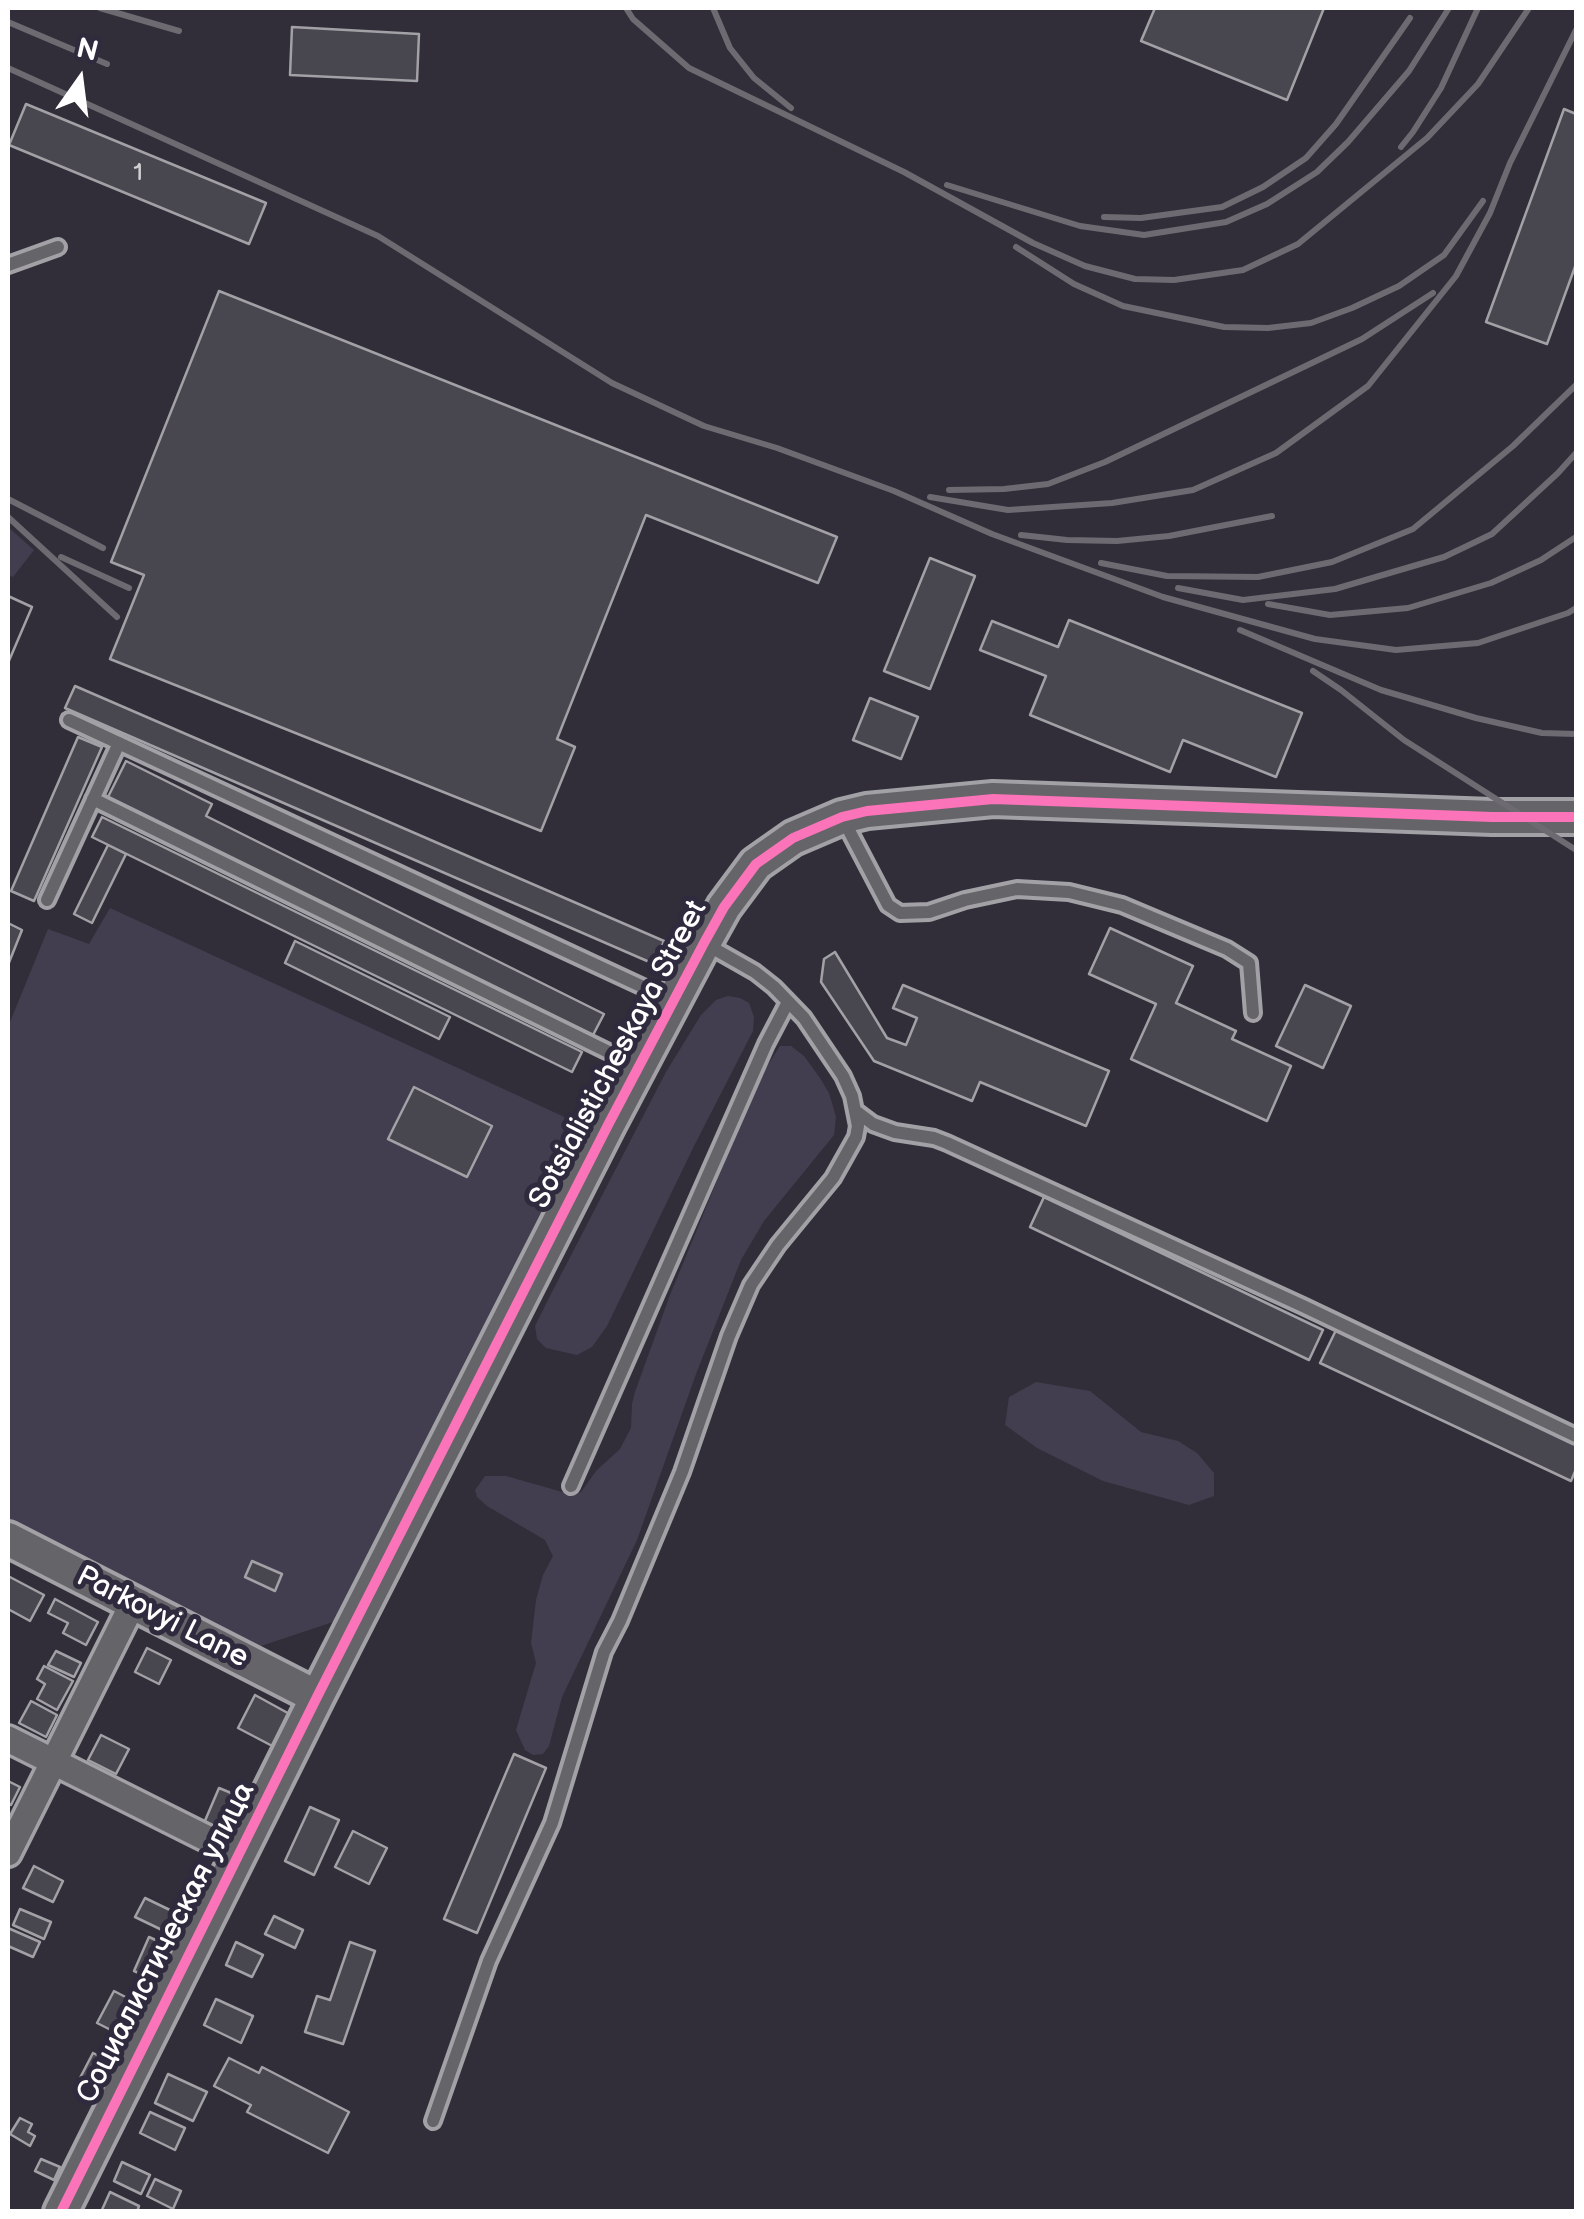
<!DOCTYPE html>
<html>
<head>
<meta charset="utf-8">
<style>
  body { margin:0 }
  #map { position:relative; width:1584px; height:2219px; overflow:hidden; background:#312e39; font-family:"Balsamiq Sans",sans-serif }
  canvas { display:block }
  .frame { position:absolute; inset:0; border:10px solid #fff; pointer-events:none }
  .north { position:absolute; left:30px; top:30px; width:100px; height:100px; -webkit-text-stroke:8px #2f2a3d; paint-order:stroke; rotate:14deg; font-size:28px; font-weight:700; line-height:40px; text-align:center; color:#fff }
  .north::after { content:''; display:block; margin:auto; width:35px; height:45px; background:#fff; clip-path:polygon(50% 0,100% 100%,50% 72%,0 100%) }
</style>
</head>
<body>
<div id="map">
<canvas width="1584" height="2219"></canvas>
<div class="frame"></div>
<div class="north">N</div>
</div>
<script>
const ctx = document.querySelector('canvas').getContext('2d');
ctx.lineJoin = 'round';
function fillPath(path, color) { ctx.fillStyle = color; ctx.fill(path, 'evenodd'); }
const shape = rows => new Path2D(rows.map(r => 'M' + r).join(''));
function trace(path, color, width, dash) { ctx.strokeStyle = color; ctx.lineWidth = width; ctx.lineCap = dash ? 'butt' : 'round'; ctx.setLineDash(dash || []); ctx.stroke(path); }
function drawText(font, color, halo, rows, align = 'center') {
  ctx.font = font + ' "Balsamiq Sans",sans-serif'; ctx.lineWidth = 10; ctx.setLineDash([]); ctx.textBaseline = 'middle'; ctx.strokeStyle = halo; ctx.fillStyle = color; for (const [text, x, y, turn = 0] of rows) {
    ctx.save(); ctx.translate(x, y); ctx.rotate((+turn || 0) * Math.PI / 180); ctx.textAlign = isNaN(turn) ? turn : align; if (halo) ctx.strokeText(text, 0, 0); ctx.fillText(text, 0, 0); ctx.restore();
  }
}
const green = shape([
  [8,527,34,550,13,577,8,575],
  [110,908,584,1126,339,1620,258,1647,8,1524,8,1027,48,929,89,944],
  [728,996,740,998,749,1003,754,1017,753,1031,695,1144,607,1326,592,1347,577,1355,546,1348,537,1339,535,1326,552,1292,666,1072,701,1015,716,1000],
  [780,1046,791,1046,804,1056,820,1078,829,1093,836,1117,834,1135,764,1221,741,1260,696,1374,637,1540,562,1697,549,1746,543,1754,533,1755,525,1750,516,1730,536,1663,531,1643,536,1600,543,1575,553,1556,545,1540,487,1506,477,1497,475,1490,485,1476,506,1476,573,1495,581,1492,596,1471,620,1449,631,1428,632,1404,635,1392,670,1295,759,1079],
  [1036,1382,1090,1391,1141,1432,1178,1441,1197,1453,1214,1473,1214,1496,1189,1505,1103,1481,1037,1448,1005,1425,1009,1397]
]);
const building = shape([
  [1155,8,1324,8,1287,100,1141,41,1155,8],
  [292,27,419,34,417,81,290,75,292,27],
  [26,104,266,203,249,244,9,145,26,104],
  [1564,109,1576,114,1576,264,1547,344,1486,322,1564,109],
  [219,291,837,537,818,583,646,515,557,739,575,747,541,831,110,659,144,575,111,562,219,291],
  [930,558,975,576,930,689,884,671,930,558],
  [8,596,32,607,8,663,8,596],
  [8,596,32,607,8,663,8,596],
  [1069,620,1302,713,1276,777,1183,740,1170,772,1030,715,1046,676,980,650,992,621,1058,647,1069,620],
  [75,686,664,941,654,964,65,708,75,686],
  [870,698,918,717,901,759,853,740,870,698],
  [78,737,102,747,34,901,11,891,78,737],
  [126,761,212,804,206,816,604,1014,592,1037,108,797,126,761],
  [102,817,582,1052,572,1072,92,837,102,817],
  [108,845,126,854,92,923,74,914,108,845],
  [8,923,22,930,8,965,8,923],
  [1110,928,1193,966,1176,1003,1236,1031,1232,1039,1291,1066,1267,1121,1131,1059,1156,1004,1089,974,1110,928],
  [295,941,450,1017,439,1039,285,963,295,941],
  [835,952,887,1038,906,1045,917,1018,893,1008,903,985,1109,1071,1086,1126,980,1082,972,1101,874,1061,821,982,824,959,835,952],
  [1305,985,1351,1006,1323,1068,1276,1046,1305,985],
  [414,1087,492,1126,467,1177,388,1139,414,1087],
  [1044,1197,1323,1330,1309,1360,1030,1227,1044,1197],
  [1338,1326,1576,1438,1576,1469,1571,1481,1320,1363,1338,1326],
  [252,1561,282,1574,275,1591,245,1577,252,1561],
  [8,1576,44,1595,30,1621,8,1609,8,1576],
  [55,1599,98,1622,86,1645,63,1633,68,1623,48,1613,55,1599],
  [147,1648,171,1660,159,1684,135,1672,147,1648],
  [56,1651,81,1663,74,1677,48,1665,56,1651],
  [44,1666,73,1681,57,1710,37,1699,45,1684,37,1679,44,1666],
  [255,1695,295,1717,278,1749,238,1728,255,1695],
  [31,1701,57,1715,46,1737,19,1723,31,1701],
  [101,1735,129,1749,116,1774,88,1760,101,1735],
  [514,1754,546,1768,477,1933,444,1919,514,1754],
  [8,1781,20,1787,11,1805,8,1803,8,1781],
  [219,1788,253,1802,238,1838,204,1823,219,1788],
  [310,1807,339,1820,314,1875,285,1861,310,1807],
  [353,1831,387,1848,369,1884,335,1867,353,1831],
  [34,1866,63,1881,53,1902,23,1888,34,1866],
  [145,1898,172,1911,177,1902,201,1913,187,1942,135,1917,145,1898],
  [20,1909,51,1922,44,1939,13,1925,20,1909],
  [274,1916,303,1930,295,1948,265,1934,274,1916],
  [8,1928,40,1942,33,1957,8,1946,8,1928],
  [149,1937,178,1950,163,1984,134,1971,149,1937],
  [236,1942,263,1955,252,1977,226,1965,236,1942],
  [350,1942,375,1951,343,2044,305,2032,317,1996,330,2000,350,1942],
  [114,1991,135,2002,119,2034,97,2023,114,1991],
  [216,1999,253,2016,241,2043,204,2025,216,1999],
  [93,2053,115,2064,102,2089,80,2078,93,2053],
  [229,2058,259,2073,262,2067,349,2112,328,2153,247,2112,251,2105,214,2086,229,2058],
  [168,2074,207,2092,193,2121,155,2103,168,2074],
  [150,2112,185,2128,175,2150,140,2133,150,2112],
  [20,2118,32,2124,28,2132,35,2136,30,2146,10,2134,20,2118],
  [41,2159,60,2167,54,2180,35,2171,41,2159],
  [122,2162,150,2175,141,2194,114,2181,122,2162],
  [155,2179,181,2191,173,2209,147,2196,155,2179],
  [110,2192,139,2206,137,2212,101,2212,110,2192]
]);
const lane = shape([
  [8,265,58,247],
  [69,720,671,1000],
  [93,799,635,1065],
  [843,819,888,905,900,913,929,912,965,900,1017,889,1069,892,1122,905,1227,949,1249,963,1253,1013],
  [47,900,119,743],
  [857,1112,873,1124,895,1132,934,1138,947,1143,1303,1306,1576,1436],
  [571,1486,766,1044,788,1002],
  [433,2121,489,1961,552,1823,604,1652,620,1621,682,1472,729,1336,751,1285,778,1245,833,1178,856,1137,858,1126,852,1096,843,1076,804,1018,774,987,755,972,704,943]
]);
const street = shape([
  [8,1739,240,1855],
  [8,1853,133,1603]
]);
const secondary = shape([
  [8,1539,317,1697],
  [61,2212,317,1697,608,1125,704,943,724,907,756,864,793,838,842,817,867,811,993,799,1492,817,1576,817]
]);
const rail = shape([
  [100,8,179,31],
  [626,8,633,19,689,68,904,172,1033,243,1085,266,1135,279,1174,280,1243,270,1298,244,1427,138,1478,84,1529,8],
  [713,8,730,48,754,78,791,108],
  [8,22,107,64],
  [8,68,378,236,612,383,704,426,777,448,894,491,992,534,1163,597,1315,639,1396,650,1478,643,1568,613,1576,608],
  [1401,147,1413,132,1441,88,1478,8],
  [947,185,1080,226,1144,235,1226,222,1267,204,1317,172,1348,142,1409,71,1449,8],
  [1104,217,1141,218,1222,207,1263,187,1306,158,1336,124,1410,18],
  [1016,247,1074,284,1123,306,1224,327,1268,328,1311,323,1352,308,1399,286,1444,255,1483,201],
  [949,490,1004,489,1048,484,1105,462,1362,339,1433,293],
  [930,497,1008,510,1112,503,1193,490,1276,453,1368,386,1456,276,1490,213,1510,163,1576,30],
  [8,499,103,548],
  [8,517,117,617],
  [1021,535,1067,540,1117,541,1169,536,1272,516],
  [61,557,129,588],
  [1101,563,1167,576,1258,577,1332,562,1413,529,1513,446,1576,385],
  [1178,588,1243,600,1335,589,1444,557,1492,534,1558,473,1576,453],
  [1268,604,1330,615,1408,608,1491,583,1541,560,1576,537],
  [1240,630,1381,690,1476,718,1542,733,1576,734],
  [1313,671,1341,690,1404,740,1576,850]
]);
const cycleway = shape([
  [61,2212,317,1697,608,1125,704,943,724,907,756,864,793,838,842,817,867,811,993,799,1492,817,1576,817]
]);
const numberNames = [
  ["1",138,174]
];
const streetNames = [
  ["Sotsialisticheskaya Street",619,1055,-62],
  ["Parkovyi Lane",162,1618,27],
  ["Социалистическая улица",167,1943,-63]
];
fillPath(green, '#433e4f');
fillPath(building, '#48464e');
trace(building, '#a2a1a6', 2.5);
trace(lane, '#a2a1a6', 20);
trace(street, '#a2a1a6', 32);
trace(secondary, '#a2a1a6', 40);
trace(lane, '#656469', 12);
trace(street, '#656469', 25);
trace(secondary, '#656469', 32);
trace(rail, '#6d6b71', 6);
trace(cycleway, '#fb73b8', 10);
drawText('25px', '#d1d1d3', null, numberNames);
drawText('30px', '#fff', '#2f2a3d', streetNames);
</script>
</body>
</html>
